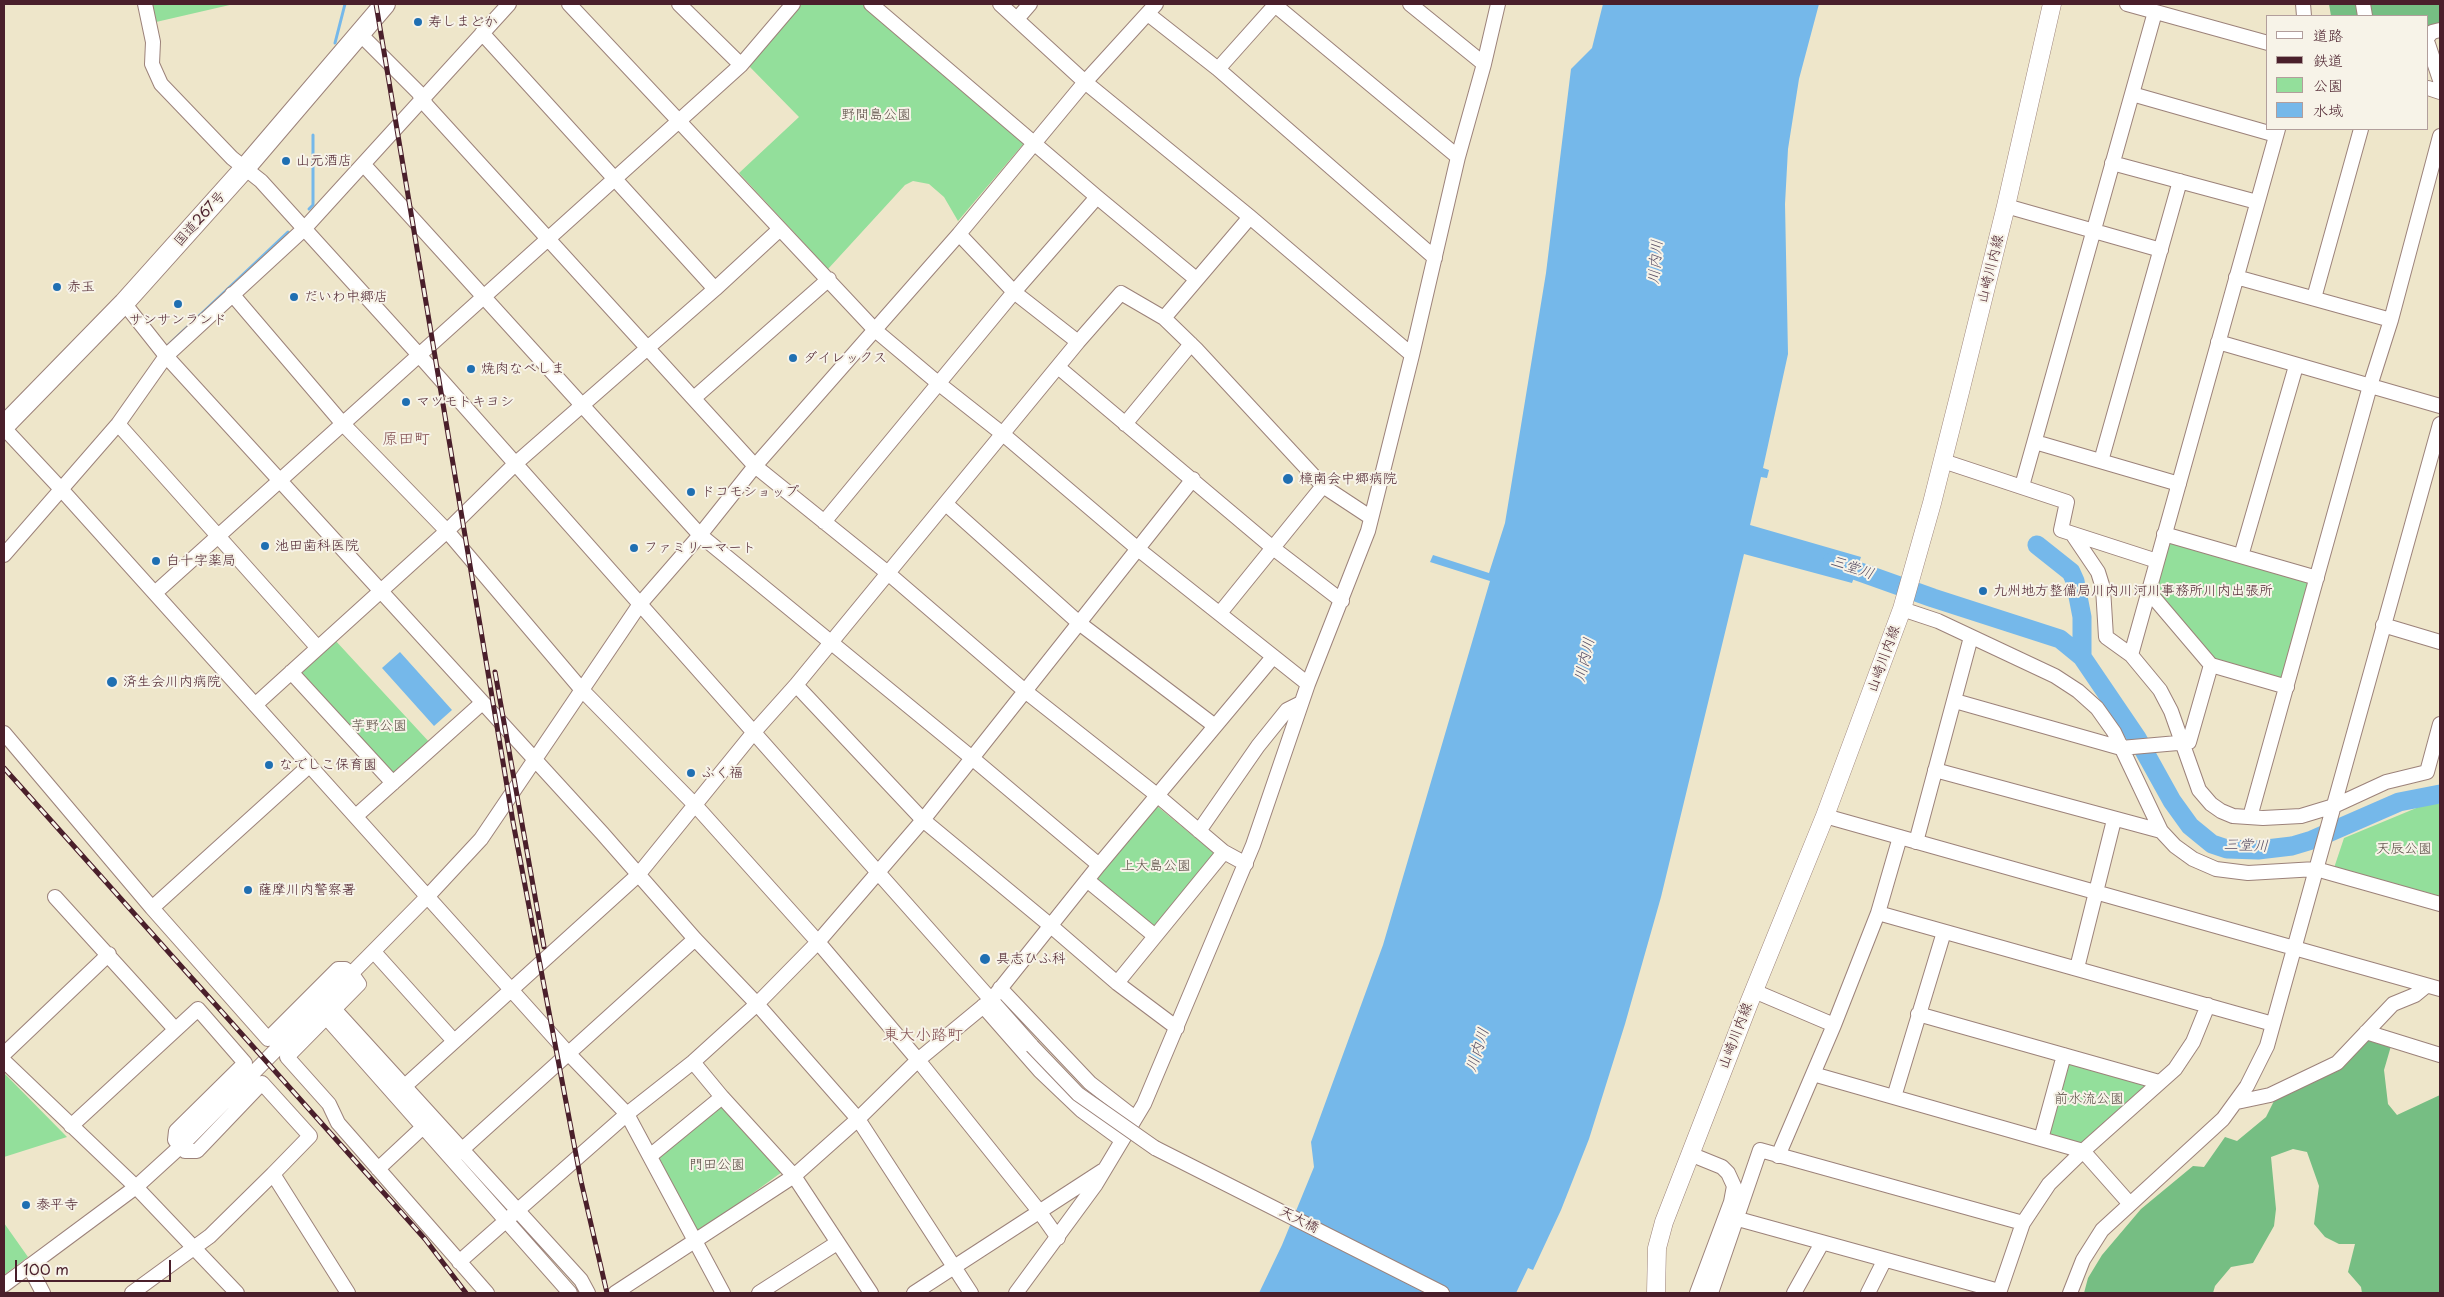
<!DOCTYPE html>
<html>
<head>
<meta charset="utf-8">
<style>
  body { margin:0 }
  #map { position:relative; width:2444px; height:1297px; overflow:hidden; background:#eee6ca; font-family:"Playpen Sans","Klee One",sans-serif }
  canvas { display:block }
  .frame { position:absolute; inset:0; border:5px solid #4a1f2b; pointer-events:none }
  .legend { position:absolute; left:2266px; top:15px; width:162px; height:115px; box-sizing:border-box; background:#f7f3e8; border:1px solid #b29e9c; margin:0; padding:6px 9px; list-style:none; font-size:15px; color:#4a1f2b }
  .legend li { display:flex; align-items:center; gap:10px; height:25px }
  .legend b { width:25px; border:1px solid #b29e9c }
  .scale { position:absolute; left:15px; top:1260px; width:156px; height:22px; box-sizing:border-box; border:2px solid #4a1f2b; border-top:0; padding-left:6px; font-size:15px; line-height:18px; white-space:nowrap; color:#4a1f2b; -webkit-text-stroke:4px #f7f3e8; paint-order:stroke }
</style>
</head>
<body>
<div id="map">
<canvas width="2444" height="1297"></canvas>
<div class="frame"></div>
<ul class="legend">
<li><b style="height:6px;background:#fff"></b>道路</li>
<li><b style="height:6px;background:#4a1f2b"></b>鉄道</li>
<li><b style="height:14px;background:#93df9b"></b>公園</li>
<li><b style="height:14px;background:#75b8ea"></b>水域</li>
</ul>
<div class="scale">100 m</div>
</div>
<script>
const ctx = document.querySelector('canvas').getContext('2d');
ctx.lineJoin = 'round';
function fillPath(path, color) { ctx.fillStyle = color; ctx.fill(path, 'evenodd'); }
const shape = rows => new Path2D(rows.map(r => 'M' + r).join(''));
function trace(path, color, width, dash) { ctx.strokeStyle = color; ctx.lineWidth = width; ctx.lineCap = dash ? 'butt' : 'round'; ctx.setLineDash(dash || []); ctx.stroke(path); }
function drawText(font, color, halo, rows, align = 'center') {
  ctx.font = font + ' "Playpen Sans","Klee One",sans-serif'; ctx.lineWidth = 4; ctx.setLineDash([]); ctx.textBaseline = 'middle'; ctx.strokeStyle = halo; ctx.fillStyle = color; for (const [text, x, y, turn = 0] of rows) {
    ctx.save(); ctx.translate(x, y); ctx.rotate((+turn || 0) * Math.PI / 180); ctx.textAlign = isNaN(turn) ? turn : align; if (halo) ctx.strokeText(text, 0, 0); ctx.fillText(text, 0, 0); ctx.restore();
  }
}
const green = shape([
  [151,4,234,4,156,22],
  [799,4,864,4,1025,142,958,221,944,197,929,184,913,181,905,185,828,269,739,173,799,117,747,64],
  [2167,541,2308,580,2311,584,2284,679,2279,681,2218,662,2156,594,2154,587],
  [334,639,431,744,395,776,299,671],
  [2426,804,2440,804,2440,896,2334,868,2344,838],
  [1157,806,1215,854,1154,929,1094,880],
  [2071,1062,2145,1083,2147,1089,2080,1145,2051,1137,2047,1131,2067,1064],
  [4,1073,67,1137,4,1157],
  [720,1103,782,1172,698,1233,657,1157],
  [4,1223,28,1257,4,1275]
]);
const forest = shape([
  [2329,4,2440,4,2440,23,2428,27,2428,16,2331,16],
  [2368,1039,2391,1046,2384,1070,2388,1104,2397,1115,2440,1095,2440,1293,2362,1293,2361,1287,2348,1272,2355,1244,2339,1244,2325,1237,2314,1224,2319,1186,2307,1152,2293,1149,2271,1157,2276,1209,2274,1226,2253,1263,2231,1267,2215,1286,2213,1293,2084,1293,2088,1278,2102,1255,2141,1209,2193,1166,2204,1167,2225,1137,2237,1141,2266,1117,2276,1097,2341,1069]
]);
const water = shape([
  [1603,4,1819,4,1799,79,1788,149,1785,204,1788,354,1763,468,1769,470,1767,478,1761,477,1750,525,1861,557,1852,583,1744,554,1661,897,1625,1024,1589,1139,1561,1210,1533,1270,1528,1268,1516,1293,1259,1293,1282,1245,1314,1167,1311,1142,1383,945,1490,581,1430,562,1433,555,1489,573,1505,523,1546,273,1571,69,1592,48],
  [400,652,452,710,434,726,382,668]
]);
const stream = shape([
  [335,43,345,4],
  [309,209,313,205,313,135],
  [165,348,288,232]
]);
const river = shape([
  [2037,545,2071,572,2075,581,2082,617,2082,657],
  [1832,562,1933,598,2060,639,2082,657,2137,738,2172,801,2190,826,2212,844,2227,849,2258,850,2292,846,2312,840,2399,802,2440,794]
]);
const minor = shape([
  [145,4,153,42,152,64,161,84,232,158,261,181,419,355,1032,1046],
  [569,4,875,330,938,383,1004,435,1138,549,1308,684],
  [679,4,741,65],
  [871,4,1097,197,1196,279],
  [1000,4,1085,82,1250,217,1412,355],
  [1410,4,1484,64],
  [2127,4,2268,43],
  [2303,4,2304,16],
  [2363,4,2365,16],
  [1275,5,1458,157],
  [1148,14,1218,69,1435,258],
  [1017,19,1030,4],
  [359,33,418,92,427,106,755,466,889,574,1025,691,1158,796,1224,852,1246,864],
  [482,33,715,289],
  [2428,37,2432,32,2440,30],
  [2428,44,2440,80],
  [1218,69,1276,4],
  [2428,88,2440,92],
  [2132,94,2276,135],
  [2112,163,2257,202],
  [364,165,700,535,972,758,1099,865],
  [2006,206,2161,250],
  [959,234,1014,292,1078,342],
  [2236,277,2391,320],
  [232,294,343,424,447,531,582,690,696,806,818,942,918,1060,1039,1211,1058,1238],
  [2314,298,2361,129],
  [124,303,166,356,602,833,695,939,757,1004,858,1119,971,1293],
  [1164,318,1250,217],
  [2218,342,2440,406],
  [1058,367,1273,548,1342,601],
  [694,398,829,279],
  [118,424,318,648],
  [1125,424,1191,344],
  [4,428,61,489,568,1053,627,1114,723,1293],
  [2035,442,2179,484],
  [1943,461,2067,502,2061,530,2157,561],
  [2101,461,2180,181],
  [2022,486,2155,12],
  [946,504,1079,623,1215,726],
  [824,522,1014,292,1097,197],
  [2164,534,2317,578],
  [2073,535,2098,572,2103,588,2106,637,2131,655,2160,690,2171,711,2199,790,2211,804,2221,811,2233,816,2263,818,2301,816,2334,806,2386,782,2427,772,2440,724],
  [4,555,118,424,166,356,304,229,509,4],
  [2241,556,2296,366],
  [2149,592,2211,665,2287,687],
  [155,593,741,65,793,4],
  [1902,609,1938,621,2055,676,2078,691,2097,708,2114,732,2161,831,2175,846,2193,859,2216,869,2248,873,2316,869,2440,904],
  [1220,613,1323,486],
  [2383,625,2440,642],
  [2131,655,2278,129],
  [291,672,393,783],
  [796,685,923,820,1051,926,1117,983,1177,1028],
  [1955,701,2121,748,2189,742,2211,665],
  [255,705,447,531,515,464,715,289,780,229],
  [4,733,152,908,268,1039,338,969,345,969,352,974,359,984,287,1057,329,1104,338,1123,487,1293],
  [1935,770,2161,831],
  [356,816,482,703],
  [1825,816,2440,989],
  [2250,817,2370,386,2391,320,2440,136],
  [1199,831,1258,746,1287,710,1301,703],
  [1916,842,1971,637],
  [1087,880,1155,936],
  [55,897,175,1029],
  [152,908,310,765],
  [1878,913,2273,1024],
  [374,952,454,1041],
  [2077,968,2114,820],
  [1117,983,1224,852],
  [1000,988,1090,1083,1135,1118],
  [1754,991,1834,1025],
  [983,1006,1040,1071,1081,1110,1122,1140],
  [334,1009,581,1280,588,1293],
  [1918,1014,2159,1082],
  [326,1017,570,1293],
  [2366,1032,2440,1055],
  [4,1054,109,954],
  [4,1061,136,1187,237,1293],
  [693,1062,722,1097,794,1176,871,1293],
  [1813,1074,2083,1151,2130,1204],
  [395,1095,638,875,754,732,796,685,1078,342,1121,293,1164,318,1196,349,1323,486,1370,517],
  [1894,1097,1944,932],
  [2237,1102,2270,1095,2337,1063,2393,1004,2415,995,2426,986],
  [71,1126,198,1009,245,1063,176,1131,175,1140,185,1151,197,1151,262,1083,310,1136,273,1174],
  [2041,1139,2064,1055],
  [1155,1148,1442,1293],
  [1690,1154,1722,1167,1728,1173,1734,1186,1731,1202,1697,1293],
  [456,1155,695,939],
  [650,1156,722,1097],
  [1778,1156,1834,1025,1878,913,1900,837],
  [378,1169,423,1127],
  [1738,1219,1999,1291],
  [459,1262,627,1114,693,1062,757,1004,818,942,923,820,1193,479],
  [29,1266,43,1293],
  [4,1285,136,1187,181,1146,428,896,481,839,640,604,700,535,755,466,959,234,1085,82,1156,4],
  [132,1293,210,1236,273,1174,348,1293],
  [615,1293,794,1176,858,1119,918,1060,992,999,1099,865,1273,657],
  [759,1293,837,1243],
  [914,1293,1102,1171],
  [1016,1293,1096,1184,1144,1104,1253,845,1308,684,1368,531,1412,355,1458,157,1484,64,1498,4],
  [1711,1293,1760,1150,2023,1223],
  [1794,1293,1822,1243],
  [1868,1293,1884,1261],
  [1999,1293,2023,1223,2049,1184,2083,1151,2175,1069,2193,1042,2208,1005],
  [2070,1293,2083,1260,2102,1230,2223,1119,2247,1086,2267,1046,2440,424]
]);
const major = shape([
  [1656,1293,1657,1248,1664,1222,1749,1003,1825,816,1902,609,1932,503,1960,392,2006,206,2052,4]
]);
const highway = shape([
  [4,426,124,303,245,168,385,4]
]);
const rail = shape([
  [376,4,513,822,581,1181,607,1293],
  [495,672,544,947],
  [4,768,425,1239,466,1293]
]);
const minorBridge = shape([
  [1032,1046,1078,1094,1155,1148]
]);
const markers = [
  [418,22,5,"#1f6fb2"],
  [286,161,5,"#1f6fb2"],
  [57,287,5,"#1f6fb2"],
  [294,297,5,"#1f6fb2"],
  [178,304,5,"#1f6fb2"],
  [793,358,5,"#1f6fb2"],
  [471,369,5,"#1f6fb2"],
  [406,402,5,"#1f6fb2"],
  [1288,479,6,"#1f6fb2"],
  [691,492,5,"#1f6fb2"],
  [265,546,5,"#1f6fb2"],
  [634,548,5,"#1f6fb2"],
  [156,561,5,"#1f6fb2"],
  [1983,591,5,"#1f6fb2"],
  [112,682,6,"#1f6fb2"],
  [269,765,5,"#1f6fb2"],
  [691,773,5,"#1f6fb2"],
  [248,890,5,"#1f6fb2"],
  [985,959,6,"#1f6fb2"],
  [26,1205,5,"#1f6fb2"]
];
const poiNames = [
  ["寿しまどか",428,22],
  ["山元酒店",296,161],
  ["赤玉",67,287],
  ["だいわ中郷店",304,297],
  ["サンサンランド",178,320,"center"],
  ["ダイレックス",803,358],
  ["焼肉なべしま",481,369],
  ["マツモトキヨシ",416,402],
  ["樟南会中郷病院",1299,479],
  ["ドコモショップ",701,492],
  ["池田歯科医院",275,546],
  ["ファミリーマート",644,548],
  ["白十字薬局",166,561],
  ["九州地方整備局川内川河川事務所川内出張所",1993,591],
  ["済生会川内病院",123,682],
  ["なでしこ保育園",279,765],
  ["ふく福",701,773],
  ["薩摩川内警察署",258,890],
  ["具志ひふ科",996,959],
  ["泰平寺",36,1205]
];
const parkNames = [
  ["野間島公園",876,115],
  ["芋野公園",379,726],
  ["天辰公園",2404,849],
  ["上大島公園",1156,866],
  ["前水流公園",2089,1099],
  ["門田公園",717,1165]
];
const streetNames = [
  ["国道267号",200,219,-48],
  ["山崎川内線",1991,269,-76],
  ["山崎川内線",1884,659,-70],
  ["山崎川内線",1736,1036,-69],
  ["天大橋",1299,1220,27]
];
const waterNames = [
  ["川内川",1656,262,-85],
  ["三堂川",1852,568,19],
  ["川内川",1585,660,-77],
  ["三堂川",2246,846,2],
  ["川内川",1478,1050,-73]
];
const quarterNames = [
  ["原田町",406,440],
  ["東大小路町",923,1036]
];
fillPath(green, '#93df9b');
fillPath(forest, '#76be83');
fillPath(water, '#75b8ea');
trace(stream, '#75b8ea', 3);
trace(river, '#75b8ea', 19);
trace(minor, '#9c827a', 16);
trace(major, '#9c827a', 19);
trace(highway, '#9c827a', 22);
trace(minor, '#fff', 14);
trace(major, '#fff', 18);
trace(highway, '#fff', 20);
trace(rail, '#4a1f2b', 5);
trace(rail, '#f7f3e8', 3, [9]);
trace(minorBridge, '#9c827a', 16, []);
trace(minorBridge, '#fff', 14);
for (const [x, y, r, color] of markers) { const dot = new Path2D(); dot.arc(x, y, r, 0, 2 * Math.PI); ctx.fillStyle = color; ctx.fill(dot); trace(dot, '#f7f3e8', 2); }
drawText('14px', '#4a1f2b', '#f7f3e8', poiNames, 'left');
drawText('14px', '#5c4f47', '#f7f3e8', parkNames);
drawText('14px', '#4a1f2b', '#f7f3e8', streetNames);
drawText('italic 15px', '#574d64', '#f7f3e8', waterNames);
drawText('16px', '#824f52', '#f7f3e8', quarterNames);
</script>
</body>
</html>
